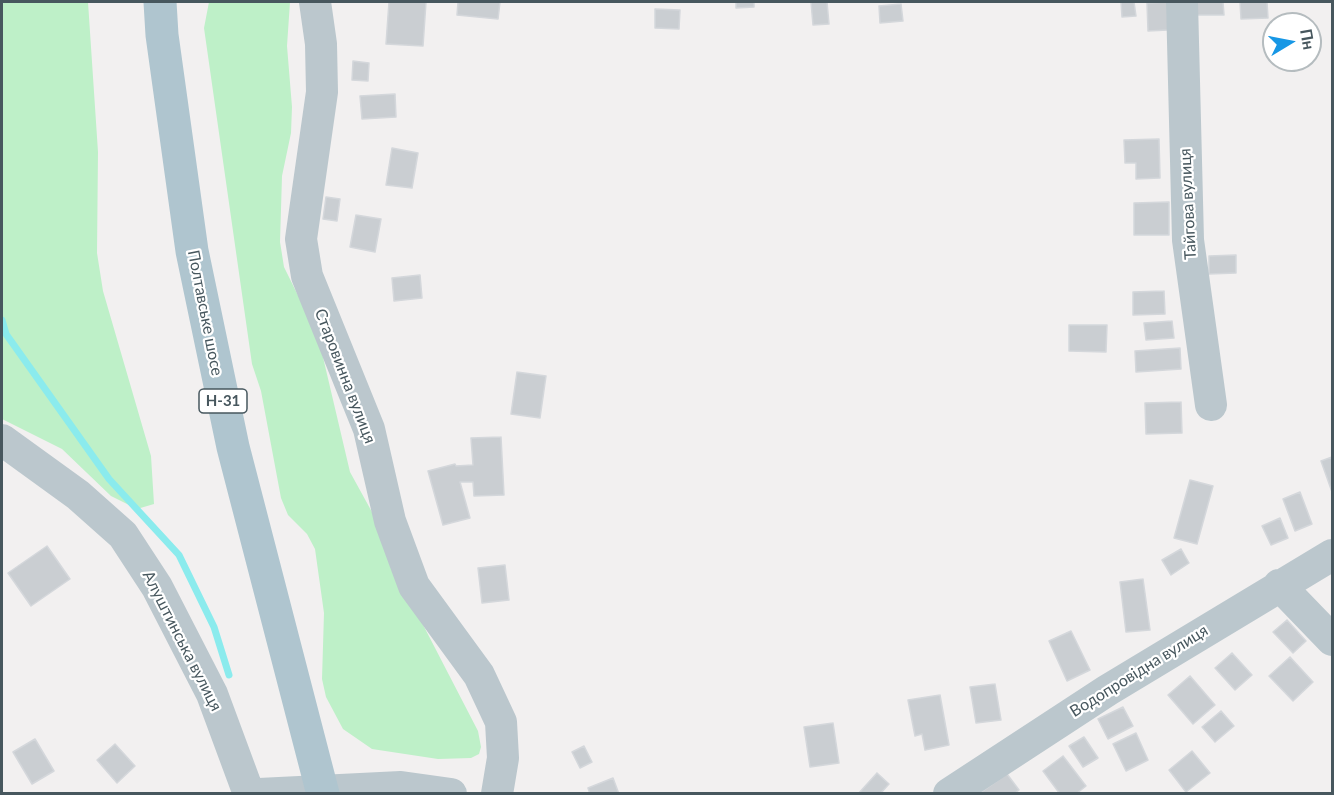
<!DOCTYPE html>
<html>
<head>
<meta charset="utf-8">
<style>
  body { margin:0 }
  #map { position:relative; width:1334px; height:795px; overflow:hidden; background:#f2f0f0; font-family:Lato,sans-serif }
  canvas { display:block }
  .frame { position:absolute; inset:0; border:3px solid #47575e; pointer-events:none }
  .north { position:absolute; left:1262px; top:12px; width:60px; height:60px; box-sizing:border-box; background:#fff; border:2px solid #b5bcbf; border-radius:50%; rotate:80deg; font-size:16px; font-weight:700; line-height:24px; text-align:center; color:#47575e }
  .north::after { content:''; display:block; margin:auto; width:21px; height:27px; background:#1797e5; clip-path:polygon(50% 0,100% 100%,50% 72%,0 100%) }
</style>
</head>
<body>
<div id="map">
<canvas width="1334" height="795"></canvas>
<div class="frame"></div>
<div class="north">Пн</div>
</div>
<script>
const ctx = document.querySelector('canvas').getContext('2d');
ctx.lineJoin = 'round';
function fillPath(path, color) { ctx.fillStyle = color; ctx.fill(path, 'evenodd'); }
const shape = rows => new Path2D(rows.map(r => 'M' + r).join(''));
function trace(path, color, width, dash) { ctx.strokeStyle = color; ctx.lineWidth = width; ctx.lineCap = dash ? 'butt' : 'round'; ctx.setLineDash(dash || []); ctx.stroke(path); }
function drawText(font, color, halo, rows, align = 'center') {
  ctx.font = font + ' Lato,sans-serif'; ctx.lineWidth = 4.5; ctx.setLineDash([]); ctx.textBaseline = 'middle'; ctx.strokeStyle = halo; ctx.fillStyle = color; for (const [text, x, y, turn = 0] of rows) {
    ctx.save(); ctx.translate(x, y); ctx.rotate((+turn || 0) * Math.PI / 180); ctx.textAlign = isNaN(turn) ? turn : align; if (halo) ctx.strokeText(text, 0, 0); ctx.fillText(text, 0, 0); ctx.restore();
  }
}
const green = shape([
  [2,2,88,2,98,152,97,253,103,291,151,456,154,504,137,509,111,496,62,449,2,419],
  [209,2,290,2,287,46,292,107,291,133,282,176,280,242,284,267,318,336,350,472,389,543,419,617,478,731,481,747,479,754,471,758,438,759,372,749,343,729,326,697,322,679,324,613,315,549,307,534,288,515,281,498,261,391,252,364,204,28]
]);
const stream = shape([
  [2,320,6,334,109,479,179,555,214,627,229,675]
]);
const building = shape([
  [389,2,426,2,423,46,386,44,389,2],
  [458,2,500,2,498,19,457,15,458,2],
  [736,2,754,2,754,7,736,8,736,2],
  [811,2,827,2,829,24,813,25,811,2],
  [1121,2,1134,2,1136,16,1122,17,1121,2],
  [1167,2,1168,30,1148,31,1147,3,1167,2],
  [1193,2,1223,2,1224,15,1193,15,1193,2],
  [1240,2,1267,2,1268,18,1241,19,1240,2],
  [901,4,903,21,880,23,879,6,901,4],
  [655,9,680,10,679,29,655,28,655,9],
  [353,61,369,63,368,81,352,80,353,61],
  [395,94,396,117,362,119,360,96,395,94],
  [1159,139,1160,178,1136,179,1136,163,1125,163,1124,140,1159,139],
  [392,148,418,153,412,188,386,185,392,148],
  [326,197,340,199,337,221,323,219,326,197],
  [1169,202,1169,235,1134,235,1134,203,1169,202],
  [356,215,381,219,375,252,350,247,356,215],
  [1236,255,1236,273,1209,274,1209,256,1236,255],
  [420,275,422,298,394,301,392,278,420,275],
  [1164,291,1165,314,1133,315,1133,292,1164,291],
  [1172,321,1174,338,1146,340,1144,323,1172,321],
  [1069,325,1107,325,1106,352,1069,351,1069,325],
  [1180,348,1181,369,1136,372,1135,351,1180,348],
  [517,372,546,376,540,418,511,414,517,372],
  [1181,402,1182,433,1146,434,1145,403,1181,402],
  [501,437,504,495,474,496,473,482,460,482,470,518,443,525,428,471,455,464,456,466,473,465,471,438,501,437],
  [1332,457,1332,492,1321,461,1332,457],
  [1190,480,1213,486,1197,544,1174,538,1190,480],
  [1300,492,1312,524,1295,531,1283,499,1300,492],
  [1280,518,1288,538,1271,545,1262,526,1280,518],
  [47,546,70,579,31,606,8,573,47,546],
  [1181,549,1189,563,1171,575,1162,560,1181,549],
  [505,565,509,600,482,603,478,568,505,565],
  [1143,579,1150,630,1126,632,1120,582,1143,579],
  [1287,620,1306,641,1293,653,1273,632,1287,620],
  [1071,631,1090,670,1067,681,1049,641,1071,631],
  [1232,653,1252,675,1235,690,1215,668,1232,653],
  [1290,657,1313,682,1293,701,1269,676,1290,657],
  [1190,676,1215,705,1193,724,1168,695,1190,676],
  [995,684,1001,720,976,723,970,687,995,684],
  [940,695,949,745,925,750,922,734,915,736,908,700,940,695],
  [1123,707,1133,726,1108,739,1098,719,1123,707],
  [1221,711,1234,726,1215,742,1202,727,1221,711],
  [833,723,839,763,810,767,804,727,833,723],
  [1136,733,1148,760,1126,771,1113,744,1136,733],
  [1084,737,1098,758,1083,767,1069,746,1084,737],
  [35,739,54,771,32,784,13,752,35,739],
  [115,744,135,766,117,783,97,760,115,744],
  [584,746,592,762,580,768,572,752,584,746],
  [1192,751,1210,773,1186,792,1169,770,1192,751],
  [1063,756,1086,786,1076,794,1060,794,1043,771,1063,756],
  [877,773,889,784,880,794,858,794,877,773],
  [1007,774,1019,790,1014,794,980,793,1007,774],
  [613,778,619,794,590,794,588,788,613,778]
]);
const minor = shape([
  [315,2,321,44,322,92,301,239,307,276,369,429,390,521,414,586,479,675,501,722,503,758,497,794],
  [1182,2,1188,240,1211,405],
  [2,440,78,495,123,535,157,587,212,694,249,794],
  [1279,585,1332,640],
  [259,794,401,787,451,794],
  [949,794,1108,690,1332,555]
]);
const major = shape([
  [160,2,162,35,192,251,233,447,323,794]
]);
const shields = [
  [223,401,48]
];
const shieldNames = [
  ["Н-31",223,401]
];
const streetNames = [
  ["Тайгова вулиця",1188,204,-93],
  ["Полтавське шосе",205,313,79],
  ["Старовинна вулиця",345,376,69],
  ["Алуштинська вулиця",182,641,63],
  ["Водопровідна вулиця",1139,671,-32]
];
fillPath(green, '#bef0c8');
trace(stream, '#8bebed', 7);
fillPath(building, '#caced2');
trace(building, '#d4d7db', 1.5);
trace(minor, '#bbc7cd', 32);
trace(major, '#afc5cf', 33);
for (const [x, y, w] of shields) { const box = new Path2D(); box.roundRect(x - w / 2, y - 12, w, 24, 4.5); ctx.fillStyle = '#fff'; ctx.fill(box); trace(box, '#47575e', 1.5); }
drawText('bold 15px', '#47575e', null, shieldNames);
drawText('16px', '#47575e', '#fff', streetNames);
</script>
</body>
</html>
